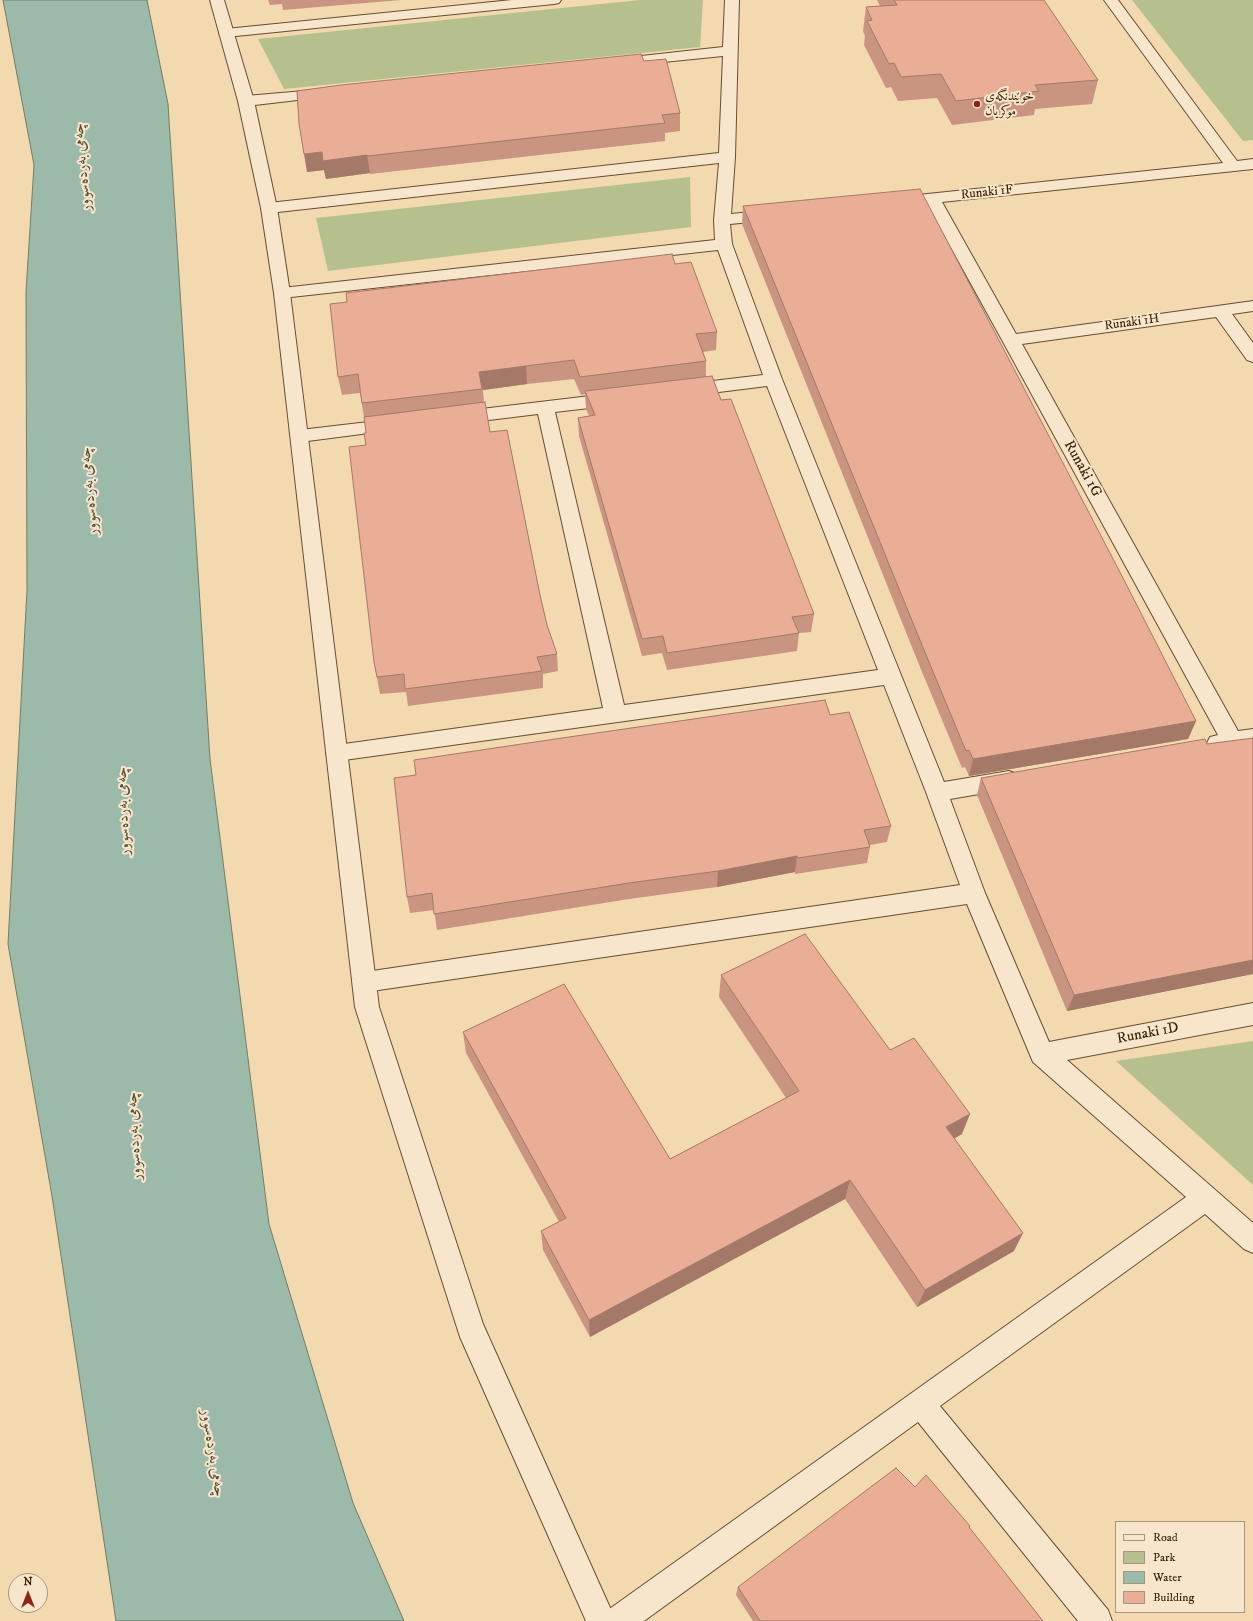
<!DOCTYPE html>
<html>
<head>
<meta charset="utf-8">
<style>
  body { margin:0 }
  #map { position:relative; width:1253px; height:1621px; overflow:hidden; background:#f2d9b0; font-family:"IM FELL DW Pica",serif }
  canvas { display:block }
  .legend { position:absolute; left:1115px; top:1521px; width:130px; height:92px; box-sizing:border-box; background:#f7e6cc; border:1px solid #ab967b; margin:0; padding:5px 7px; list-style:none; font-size:12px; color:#391f02 }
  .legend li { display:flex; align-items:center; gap:8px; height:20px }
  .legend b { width:20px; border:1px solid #ab967b }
  .north { position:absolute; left:8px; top:1573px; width:40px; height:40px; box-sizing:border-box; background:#f7e6cc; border:1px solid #ab967b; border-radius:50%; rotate:0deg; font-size:11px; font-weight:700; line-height:16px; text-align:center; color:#391f02 }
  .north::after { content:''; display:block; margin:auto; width:14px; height:18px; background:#8f2418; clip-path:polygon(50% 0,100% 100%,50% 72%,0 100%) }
</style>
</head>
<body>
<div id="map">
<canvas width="1253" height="1621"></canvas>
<ul class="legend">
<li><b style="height:5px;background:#f7e6cc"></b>Road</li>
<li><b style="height:11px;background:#b6c08e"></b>Park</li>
<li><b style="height:11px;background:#9bbaa9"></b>Water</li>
<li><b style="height:11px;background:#eaad95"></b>Building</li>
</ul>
<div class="north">N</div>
</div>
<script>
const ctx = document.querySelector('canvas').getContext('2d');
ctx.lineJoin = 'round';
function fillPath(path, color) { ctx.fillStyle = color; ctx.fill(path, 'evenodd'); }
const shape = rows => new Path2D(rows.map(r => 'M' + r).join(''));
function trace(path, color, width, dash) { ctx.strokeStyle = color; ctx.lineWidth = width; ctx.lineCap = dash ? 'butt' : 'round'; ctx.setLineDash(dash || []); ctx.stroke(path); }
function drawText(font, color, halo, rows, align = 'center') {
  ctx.font = font + ' "IM FELL DW Pica",Amiri,serif'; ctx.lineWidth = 4; ctx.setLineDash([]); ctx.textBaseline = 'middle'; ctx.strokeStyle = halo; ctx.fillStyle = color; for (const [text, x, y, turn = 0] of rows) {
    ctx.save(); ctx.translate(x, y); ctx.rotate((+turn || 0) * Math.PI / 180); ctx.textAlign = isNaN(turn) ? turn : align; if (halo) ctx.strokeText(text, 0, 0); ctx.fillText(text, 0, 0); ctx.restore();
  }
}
const green = shape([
  [640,0,703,0,700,47,284,89,258,39],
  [1132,0,1253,0,1253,140,1243,141],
  [690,177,691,227,328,271,316,218],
  [1253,1041,1253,1185,1116,1061]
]);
const water = shape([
  [3,0,147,0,168,104,210,759,269,1224,353,1503,404,1621,116,1621,52,1196,8,944,27,590,26,292,34,165,3,0]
]);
const minor = shape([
  [512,0,561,0,559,3,554,4,226,37,221,36,219,33,221,30,226,29,512,0],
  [725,0,739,0,735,157,731,214,772,210,778,212,780,215,778,218,772,220,730,224,732,244,782,379,944,782,1009,771,1017,774,1020,780,1017,786,1009,789,950,799,985,893,1049,1042,1253,1003,1253,1025,1067,1060,1253,1223,1253,1253,1244,1249,1205,1214,940,1406,1108,1610,1112,1621,1078,1621,918,1422,644,1621,604,1621,608,1610,1186,1197,1033,1062,967,904,365,992,357,989,353,982,357,975,365,972,960,885,926,792,884,685,337,761,329,759,326,753,329,747,337,745,603,708,538,414,456,424,450,422,447,418,450,414,456,412,615,393,621,395,624,399,621,403,615,405,555,412,624,705,878,670,767,386,687,396,681,394,678,390,681,386,687,384,763,375,718,250,282,298,276,297,274,293,276,289,282,288,715,240,714,220,719,163,269,213,263,211,261,208,263,205,269,203,719,153,723,56,614,67,609,66,607,63,609,60,614,59,723,47,725,0],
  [1104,0,1118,0,1237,161,1253,159,1253,169,942,202,1016,334,1253,301,1253,311,1232,314,1253,343,1253,362,1247,360,1216,317,1022,344,1238,731,1253,729,1253,745,1218,751,1210,749,1207,743,1210,737,1218,735,1002,340,927,204,918,205,912,203,910,200,912,197,918,195,1223,163,1104,0],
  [327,89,332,90,334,93,332,96,246,106,241,104,238,101,241,98,246,96,327,89],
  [394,419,400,421,403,425,400,429,300,442,294,440,291,436,294,432,300,430,394,419]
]);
const tertiary = shape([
  [210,0,224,0,254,101,277,208,290,293,379,1007,483,1324,616,1621,586,1621,460,1337,355,1007,274,293,261,208,238,101,210,0]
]);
const wall = shape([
  [268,0,401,0,283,10,282,4,270,5],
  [877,0,1044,0,1098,80,1092,104,1035,109,1034,115,952,125,937,98,898,101,891,87,886,88,864,45,865,36,863,31,866,7,880,6],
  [644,61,680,113,680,131,665,133,665,141,370,174,370,173,326,179,324,170,307,172],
  [743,206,1196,721,1188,739,969,776,965,767,962,768,920,667,742,224],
  [675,264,717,332,716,350,703,352,706,361,706,377,721,400,814,614,811,632,799,633,797,651,667,670,662,653,642,656,579,436,578,418,589,416,586,409,585,394,581,395,574,379,527,384,483,390,484,403,490,432,540,595,547,625,557,654,558,671,543,674,543,688,408,706,406,692,380,694,374,662,366,433,364,417,360,393,342,395,338,377,347,302],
  [830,715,891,826,887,842,870,845,870,847,867,863,795,874,795,872,717,887,629,899,437,930,434,910,410,913,407,897,416,775],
  [1253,738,1253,974,1067,1011,977,795,981,778],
  [721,975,890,1050,962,1134,955,1138,1014,1251,917,1307,845,1199,590,1337,543,1250,541,1231,559,1222,466,1053,463,1032,670,1159,786,1098,719,997],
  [915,1487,969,1528,1043,1621,753,1621,736,1595,738,1587]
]);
const shadedWall = shape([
  [322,152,367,155,370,173,326,179,324,170,307,172,304,154],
  [526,366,527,384,483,390,479,372],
  [1196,721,1188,739,969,776,973,759],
  [797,856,795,872,717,887,718,871],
  [1253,960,1253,974,1067,1011,1074,995],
  [970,1114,962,1134,939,1147,946,1127],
  [850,1180,845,1199,590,1337,589,1320],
  [1023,1233,1014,1251,917,1307,925,1290]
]);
const building = shape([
  [894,0,1044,0,1098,80,1035,85,1039,91,956,101,941,74,901,77,894,63,889,64,867,21,872,20,866,7,897,5,894,0],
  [641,54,644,61,666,59,680,113,662,115,665,123,368,156,367,155,323,161,322,152,304,154,299,124,297,91,341,85,641,54],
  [920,189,1123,578,1196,721,973,759,969,750,966,751,924,650,743,206,920,189],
  [672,254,675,264,691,262,717,332,696,334,706,361,580,377,574,360,526,366,479,372,482,389,362,403,358,374,338,377,330,304,347,302,346,293,672,254],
  [712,376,721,400,731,399,814,614,792,617,799,633,667,653,663,636,642,639,578,418,595,415,585,391,712,376],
  [485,402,490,432,507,430,540,595,547,625,557,654,537,657,542,671,405,689,404,674,377,677,374,662,349,447,366,445,364,433,366,433,364,417,485,402],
  [825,700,830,715,849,712,891,826,864,830,870,847,798,858,797,856,718,871,629,883,434,914,432,893,407,897,394,778,416,775,414,760,562,738,825,700],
  [1253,738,1253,960,1074,995,981,778,1205,739,1207,744,1253,738],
  [805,934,890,1050,914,1038,970,1114,946,1127,1023,1233,925,1290,850,1180,589,1320,541,1231,566,1218,463,1032,564,984,670,1159,799,1091,721,975,805,934],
  [896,1468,915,1487,926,1475,970,1526,969,1527,1043,1621,760,1621,738,1587,896,1468]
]);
const markers = [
  [977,104,4,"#8f2418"]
];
const farPoinames = [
  ["خوێندنگەی",985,97],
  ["موکریان",985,112]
];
const farStreetnames = [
  ["Runaki 1F",987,193,-6],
  ["Runaki 1H",1132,323,-8]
];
const streetNames = [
  ["Runaki 1G",1082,469,61],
  ["Runaki 1D",1148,1034,-11]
];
const waterNames = [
  ["چەمی بەردەسوور",83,167,-95],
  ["چەمی بەردەسوور",90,491,-95],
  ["چەمی بەردەسوور",124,811,-92],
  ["چەمی بەردەسوور",135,1136,-93],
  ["چەمی بەردەسوور",212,1453,81]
];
fillPath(green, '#b6c08e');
fillPath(water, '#9bbaa9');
trace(water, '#747c66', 1);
trace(minor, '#674e2e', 2);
trace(tertiary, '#674e2e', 2);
fillPath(minor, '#f7e6cc');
fillPath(tertiary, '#f7e6cc');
fillPath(wall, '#c99580');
fillPath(shadedWall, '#a47968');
fillPath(building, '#eaad95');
trace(building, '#a47968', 1);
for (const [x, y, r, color] of markers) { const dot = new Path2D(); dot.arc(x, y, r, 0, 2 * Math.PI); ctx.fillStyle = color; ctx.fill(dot); trace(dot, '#f7e6cc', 1.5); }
drawText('13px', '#391f02', '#f7e6cc', farPoinames, 'left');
drawText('13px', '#391f02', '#f7e6cc', farStreetnames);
drawText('15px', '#391f02', '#f7e6cc', streetNames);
drawText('italic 16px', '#564e34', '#f7e6cc', waterNames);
</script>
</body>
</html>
